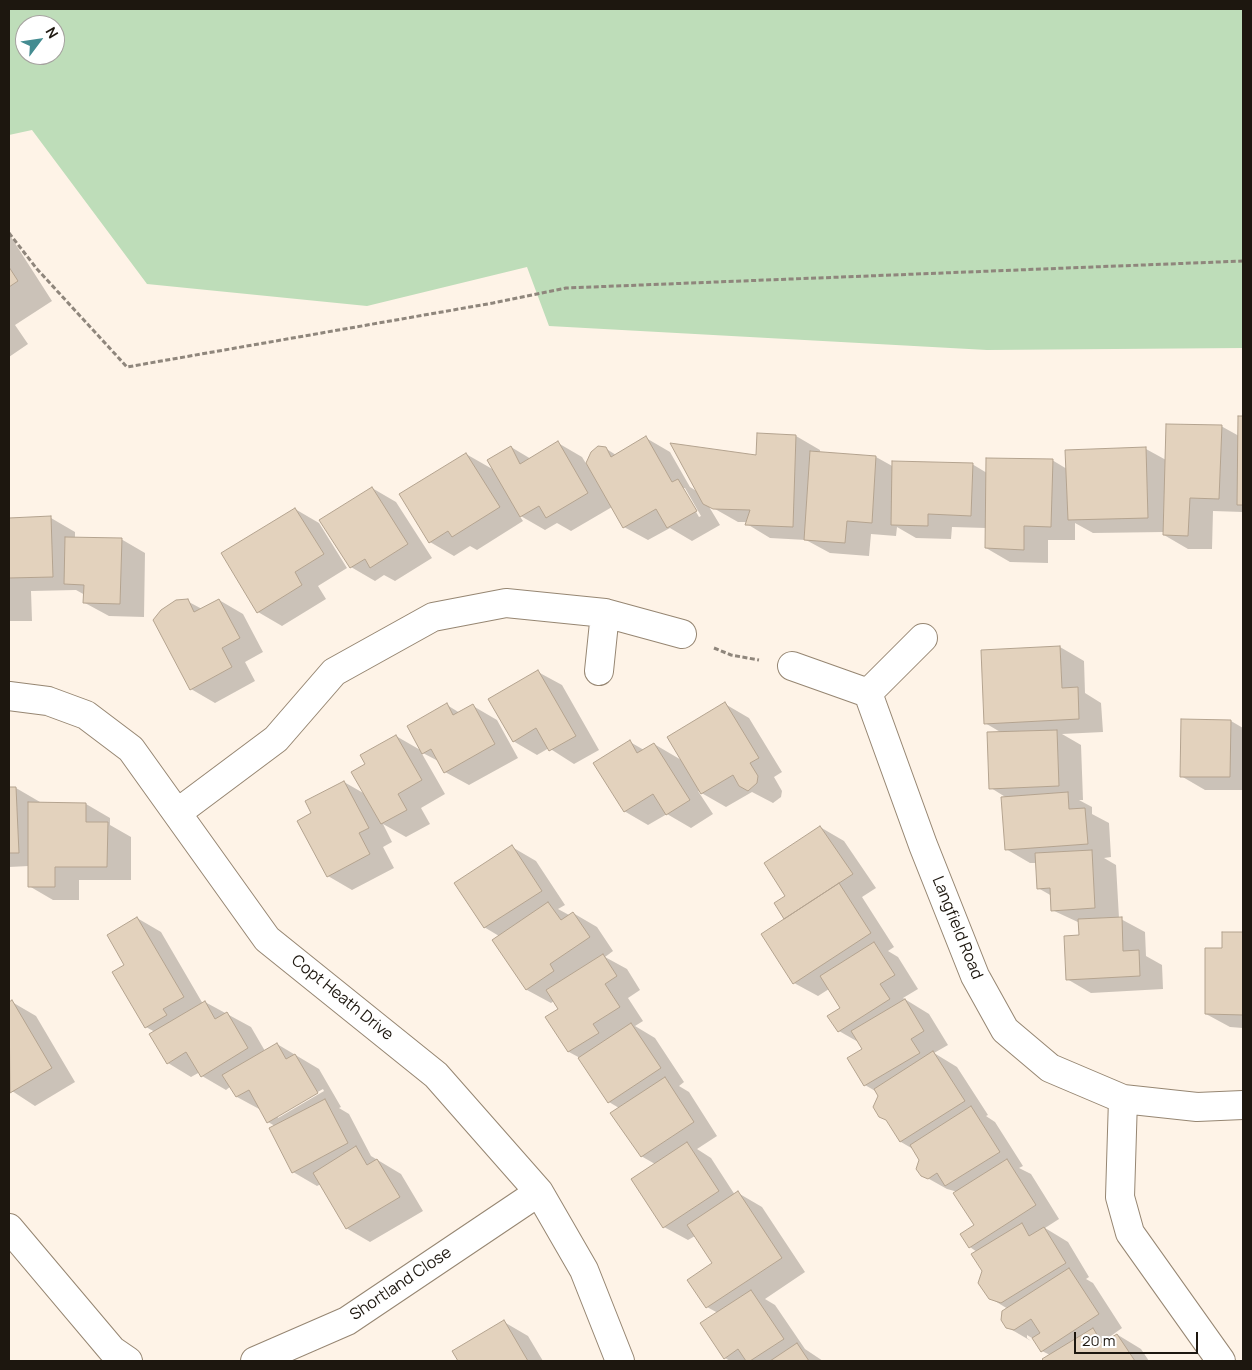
<!DOCTYPE html>
<html>
<head>
<meta charset="utf-8">
<style>
  body { margin:0 }
  #map { position:relative; width:1252px; height:1370px; overflow:hidden; background:#fef3e7; font-family:Manrope,sans-serif }
  canvas { display:block }
  .frame { position:absolute; inset:0; border:10px solid #1d170f; pointer-events:none }
  .north { position:absolute; left:15px; top:15px; width:50px; height:50px; box-sizing:border-box; background:#fff; border:1px solid #a5a29f; border-radius:50%; rotate:59deg; font-size:14px; font-weight:700; line-height:20px; text-align:center; color:#1d170f }
  .north::after { content:''; display:block; margin:auto; width:18px; height:22px; background:#448c91; clip-path:polygon(50% 0,100% 100%,50% 72%,0 100%) }
  .scale { position:absolute; left:1074px; top:1332px; width:124px; height:22px; box-sizing:border-box; border:2px solid #1d170f; border-top:0; padding-left:6px; font-size:15px; line-height:18px; white-space:nowrap; color:#1d170f; -webkit-text-stroke:4px #fff; paint-order:stroke }
</style>
</head>
<body>
<div id="map">
<canvas width="1252" height="1370"></canvas>
<div class="frame"></div>
<div class="north">N</div>
<div class="scale">20 m</div>
</div>
<script>
const ctx = document.querySelector('canvas').getContext('2d');
ctx.lineJoin = 'round';
function fillPath(path, color) { ctx.fillStyle = color; ctx.fill(path, 'evenodd'); }
const shape = rows => new Path2D(rows.map(r => 'M' + r).join(''));
function trace(path, color, width, dash) { ctx.strokeStyle = color; ctx.lineWidth = width; ctx.lineCap = dash ? 'butt' : 'round'; ctx.setLineDash(dash || []); ctx.stroke(path); }
function drawText(font, color, halo, rows, align = 'center') {
  ctx.font = font + ' Manrope,sans-serif'; ctx.lineWidth = 4.5; ctx.setLineDash([]); ctx.textBaseline = 'middle'; ctx.strokeStyle = halo; ctx.fillStyle = color; for (const [text, x, y, turn = 0] of rows) {
    ctx.save(); ctx.translate(x, y); ctx.rotate((+turn || 0) * Math.PI / 180); ctx.textAlign = isNaN(turn) ? turn : align; if (halo) ctx.strokeText(text, 0, 0); ctx.fillText(text, 0, 0); ctx.restore();
  }
}
const green = shape([
  [9,9,1243,9,1243,348,987,350,549,326,527,267,367,306,147,284,32,130,9,135],
  [25,25,55,25,55,55,25,55]
]);
const shadow = shape([
  [9,234,52,301,15,325,28,344,9,357],
  [1239,417,1243,417,1243,512,1213,511,1212,549,1188,549,1164,535,1164,532,1093,533,1075,523,1075,540,1048,540,1048,563,1010,562,986,548,986,528,952,527,951,539,916,538,897,527,896,536,871,534,869,556,830,553,806,540,770,538,747,524,747,522,738,522,708,505,720,525,692,541,670,528,648,540,624,527,612,507,571,531,557,523,545,530,519,515,523,521,477,550,470,546,454,556,430,542,466,454,494,470,511,447,531,459,558,443,582,457,587,465,592,453,605,448,616,455,646,438,670,452,690,487,698,492,757,456,796,436,820,450,820,453,876,457,894,467,972,464,987,473,1052,460,1067,469,1146,449,1166,460,1221,426,1239,436],
  [682,488,685,488,701,516,699,517],
  [372,488,396,502,432,558,395,581,384,575,375,581,351,567],
  [295,509,319,523,347,568,318,586,326,599,282,626,258,612],
  [51,518,75,532,75,539,121,539,145,553,144,617,109,616,85,603,85,595,76,590,31,591,32,621,9,621,9,519],
  [219,600,243,614,263,652,245,662,255,681,215,703,191,689,187,601,202,609],
  [1060,647,1084,661,1085,693,1101,703,1103,732,1062,734,1081,745,1083,800,1079,800,1092,807,1092,814,1109,823,1111,857,1104,858,1116,865,1119,918,1145,932,1146,956,1162,965,1163,989,1091,993,1067,979,1080,937,1080,923,1052,910,1052,896,1038,888,1036,863,1030,863,1006,849,1007,798,991,788,1002,733,985,723],
  [538,672,562,685,599,750,574,764,549,748,537,755,513,741],
  [725,704,749,718,782,772,774,777,782,791,781,797,773,803,752,792,726,807,698,791,713,814,691,828,667,814,648,825,624,811,630,742,644,750,654,744,683,761],
  [447,705,460,713,473,706,497,720,518,758,469,785,445,772,440,762,421,752,445,794,421,808,430,824,406,837,383,824,392,842,383,847,394,868,352,890,328,876,313,814,344,782,365,794,367,764,396,736,422,751],
  [1231,721,1243,728,1243,790,1205,790,1181,776],
  [16,788,40,802,86,804,110,818,110,825,131,837,131,880,79,880,79,900,53,900,29,886,29,866,9,867,9,789],
  [820,827,844,841,876,888,862,897,894,947,888,951,898,957,918,989,903,998,929,1014,948,1045,934,1053,957,1067,988,1115,986,1116,995,1122,1023,1166,1019,1168,1031,1174,1059,1219,1045,1228,1068,1242,1089,1277,1086,1279,1093,1283,1122,1328,1108,1338,1111,1339,1118,1335,1141,1349,1149,1361,1045,1361,1044,1359,1050,1355,1042,1351,1040,1343,1027,1335,1027,1338,1031,1341,1007,1327,1008,1309,990,1298,977,1252,970,1247,976,1225,958,1192,947,1189,922,1175,920,1160,913,1149,901,1142,888,1121,877,1092,865,1085,864,1050,860,1043,839,1031,841,1009,829,989,818,996,794,983,786,919,787,897],
  [512,847,536,861,565,905,558,909,569,915,573,913,597,927,613,951,605,957,627,969,640,990,628,998,643,1021,635,1026,655,1038,684,1082,679,1086,689,1092,717,1136,697,1149,711,1158,735,1195,738,1193,762,1207,805,1272,765,1299,775,1305,805,1349,823,1361,730,1361,725,1358,718,1313,707,1307,714,1264,695,1236,688,1240,664,1227,655,1164,641,1156,619,1108,609,1102,580,1058,569,1052,560,1010,554,1001,551,1003,527,990,499,936,484,927],
  [137,918,161,932,203,1004,205,1002,251,1027,265,1051,277,1044,319,1069,341,1107,339,1108,349,1114,371,1156,401,1174,423,1211,370,1242,346,1228,321,1184,317,1186,293,1172,275,1126,268,1122,261,1110,237,1097,231,1086,226,1090,202,1076,200,1072,191,1077,168,1063,155,1032,146,1027,126,965],
  [323,1089,324,1091,278,1118,278,1115],
  [1223,933,1243,933,1243,1028,1230,1027,1206,1014,1223,949],
  [12,1002,36,1016,75,1082,35,1106,9,1089,9,1004],
  [504,1322,528,1336,543,1361,460,1361,454,1352]
]);
const building = shape([
  [9,267,18,281,9,287,9,267],
  [1238,416,1243,416,1243,505,1237,505,1238,416],
  [1166,424,1222,425,1219,499,1190,498,1188,536,1163,535,1166,424],
  [757,433,796,435,793,527,745,525,750,510,713,509,703,504,670,443,756,455,757,433],
  [646,436,672,482,678,479,697,511,667,528,656,509,623,528,586,463,591,452,598,446,606,447,611,457,646,436],
  [558,441,588,493,546,518,539,506,520,517,487,460,511,446,520,464,558,441],
  [1146,447,1148,518,1068,520,1065,450,1146,447],
  [810,451,876,456,872,523,847,521,845,543,804,540,810,451],
  [466,453,500,507,452,537,448,531,429,543,399,494,466,453],
  [986,458,1053,459,1051,527,1024,526,1024,550,985,548,986,458],
  [892,461,973,463,971,516,928,514,928,526,891,525,892,461],
  [372,487,408,544,370,568,365,559,350,568,319,520,372,487],
  [295,508,324,554,295,572,302,585,257,613,221,553,295,508],
  [51,516,53,577,9,578,9,518,51,516],
  [65,537,122,538,120,604,83,603,84,585,64,584,65,537],
  [188,599,194,612,219,599,240,638,222,648,232,667,190,690,153,620,161,610,176,600,188,599],
  [1060,646,1062,688,1078,687,1079,719,984,724,981,650,1060,646],
  [538,670,576,736,549,751,536,728,513,742,488,699,538,670],
  [725,702,759,758,750,763,758,776,757,783,748,791,739,786,733,775,701,794,667,737,725,702],
  [447,703,453,715,473,704,495,744,444,773,431,749,422,754,407,726,447,703],
  [1181,719,1231,720,1230,777,1180,777,1181,719],
  [1057,730,1059,786,989,789,987,732,1057,730],
  [396,735,422,780,398,794,407,810,381,824,351,772,365,764,360,755,396,735],
  [630,740,637,753,654,743,690,800,666,815,653,794,624,812,593,763,630,740],
  [344,781,369,828,359,833,370,854,327,877,297,821,311,813,305,801,344,781],
  [9,787,16,787,19,853,9,853,9,787],
  [1068,792,1069,809,1085,808,1088,844,1005,850,1001,797,1068,792],
  [28,802,86,803,86,822,108,822,107,867,55,867,55,887,28,887,28,802],
  [820,826,853,874,784,919,774,903,785,896,764,863,820,826],
  [512,845,542,891,484,928,454,883,512,845],
  [1092,850,1095,908,1051,911,1050,888,1037,889,1035,853,1092,850],
  [839,883,871,933,793,984,761,934,839,883],
  [548,902,561,920,573,912,590,937,550,964,554,971,526,990,492,940,548,902],
  [137,917,184,997,163,1009,167,1015,145,1028,112,972,124,965,107,935,137,917],
  [1122,917,1123,951,1139,950,1140,976,1066,980,1064,936,1079,935,1078,919,1122,917],
  [1222,932,1243,932,1243,1015,1205,1014,1205,948,1222,948,1222,932],
  [874,942,895,975,880,984,890,999,838,1032,827,1016,840,1008,820,976,874,942],
  [603,954,617,976,605,984,620,1007,593,1024,599,1033,568,1052,545,1017,558,1009,546,990,603,954],
  [905,999,924,1031,911,1039,920,1053,864,1086,847,1058,862,1049,851,1031,905,999],
  [12,1000,52,1068,10,1093,9,1002,12,1000],
  [205,1001,215,1019,227,1012,248,1048,201,1077,186,1052,167,1064,149,1034,205,1001],
  [631,1023,661,1068,608,1103,578,1058,631,1023],
  [277,1043,286,1059,295,1054,318,1093,267,1123,249,1090,236,1097,222,1075,277,1043],
  [933,1051,965,1101,900,1142,886,1120,879,1117,873,1107,878,1096,874,1089,933,1051],
  [665,1077,694,1122,641,1157,610,1113,665,1077],
  [325,1099,348,1143,292,1173,269,1128,325,1099],
  [971,1106,1000,1152,945,1186,937,1173,928,1179,921,1176,916,1169,919,1160,910,1145,971,1106],
  [687,1142,719,1191,663,1228,631,1179,687,1142],
  [356,1146,367,1165,377,1159,400,1197,346,1229,313,1173,356,1146],
  [1007,1159,1036,1205,969,1248,960,1234,974,1225,953,1193,1007,1159],
  [738,1191,782,1258,706,1308,687,1280,712,1263,687,1225,738,1191],
  [1022,1223,1029,1236,1044,1227,1066,1263,1001,1303,989,1299,978,1283,982,1271,971,1254,1022,1223],
  [1069,1268,1099,1314,1041,1352,1032,1338,1040,1333,1031,1319,1014,1330,1006,1328,1001,1320,1002,1311,1069,1268],
  [751,1290,784,1339,750,1361,746,1361,738,1349,724,1359,700,1323,751,1290],
  [504,1320,528,1361,458,1361,452,1351,504,1320],
  [1093,1328,1102,1343,1117,1334,1135,1361,1044,1361,1042,1359,1093,1328],
  [797,1343,809,1361,770,1361,797,1343]
]);
const path = shape([
  [9,233,37,269,127,367,493,303,566,288,1243,261],
  [714,648,731,655,759,660]
]);
const street = shape([
  [923,638,868,693,923,845,975,976,1005,1030,1050,1068,1123,1099,1197,1107,1243,1105],
  [792,666,868,693],
  [599,671,605,613],
  [9,696,48,701,86,715,131,749,267,939,436,1075,539,1192,584,1270,620,1361],
  [177,813,276,739,334,672,433,617,506,603,605,613,682,634],
  [1123,1099,1120,1197,1130,1233,1221,1361],
  [9,1228,112,1350,128,1361],
  [255,1361,347,1321,539,1192]
]);
const streetNames = [
  ["Langfield Road",957,928,68],
  ["Copt Heath Drive",342,998,39],
  ["Shortland Close",401,1284,-34]
];
fillPath(green, '#beddb9');
fillPath(shadow, '#0003');
fillPath(building, '#e3d2bd');
trace(building, '#b4a38f', 1);
trace(street, '#968672', 30);
trace(path, '#8f867c', 3, [5, 2.5]);
trace(street, '#fff', 28);
drawText('16px', '#1d170f', '#fff', streetNames);
</script>
</body>
</html>
